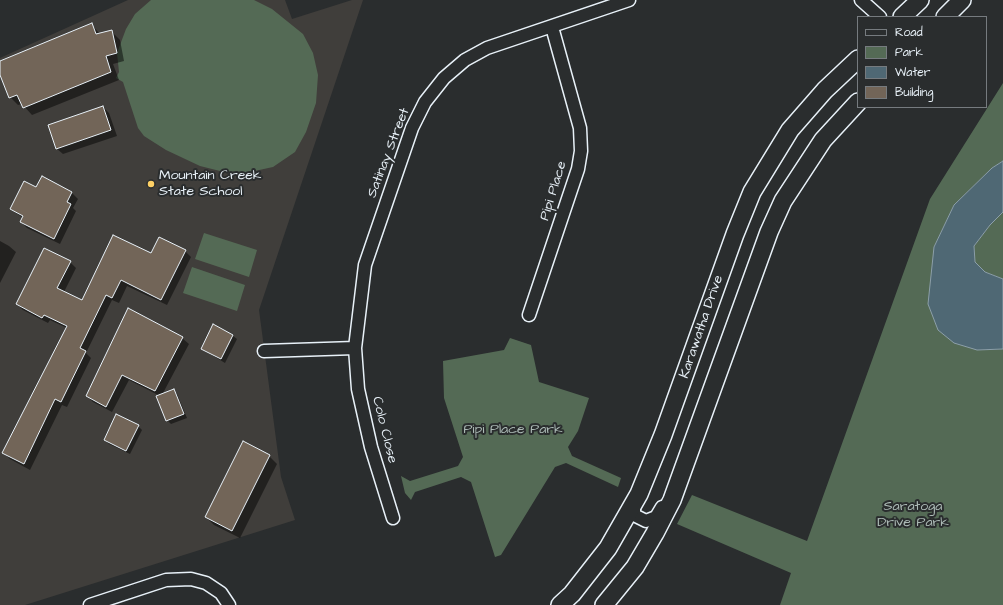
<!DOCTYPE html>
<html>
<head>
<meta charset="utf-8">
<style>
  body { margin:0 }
  #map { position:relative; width:1003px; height:605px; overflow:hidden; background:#2a2d2e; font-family:"Architects Daughter",sans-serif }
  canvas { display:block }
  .legend { position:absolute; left:857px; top:16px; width:130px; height:92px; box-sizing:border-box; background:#2a2d2e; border:1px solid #767b7f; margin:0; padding:5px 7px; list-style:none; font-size:12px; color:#e8f1f8 }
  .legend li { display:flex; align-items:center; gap:8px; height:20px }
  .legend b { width:20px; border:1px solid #767b7f }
</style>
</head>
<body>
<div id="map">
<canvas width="1003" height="605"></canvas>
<ul class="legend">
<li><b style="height:5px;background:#2a2d2e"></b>Road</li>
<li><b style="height:11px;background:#546a55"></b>Park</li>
<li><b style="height:11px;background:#4f6874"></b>Water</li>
<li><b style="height:11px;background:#726558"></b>Building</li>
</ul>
</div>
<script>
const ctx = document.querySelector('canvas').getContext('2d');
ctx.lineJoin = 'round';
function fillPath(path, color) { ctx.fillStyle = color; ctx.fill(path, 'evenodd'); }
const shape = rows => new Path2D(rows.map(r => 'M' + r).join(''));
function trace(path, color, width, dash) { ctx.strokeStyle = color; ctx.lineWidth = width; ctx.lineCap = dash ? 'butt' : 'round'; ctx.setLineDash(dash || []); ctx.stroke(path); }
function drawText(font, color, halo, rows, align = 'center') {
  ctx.font = font + ' "Architects Daughter",sans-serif'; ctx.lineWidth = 4; ctx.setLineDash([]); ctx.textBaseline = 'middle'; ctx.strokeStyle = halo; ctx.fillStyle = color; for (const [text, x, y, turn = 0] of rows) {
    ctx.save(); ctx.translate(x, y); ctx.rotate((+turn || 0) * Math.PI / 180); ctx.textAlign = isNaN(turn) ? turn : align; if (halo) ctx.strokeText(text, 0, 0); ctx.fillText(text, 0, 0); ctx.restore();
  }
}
const built = shape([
  [128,0,285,0,292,19,352,0,363,0,259,310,281,477,295,520,25,605,0,605,0,58]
]);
const green = shape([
  [151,0,254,0,272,9,303,34,313,53,318,75,316,103,306,132,295,152,273,167,250,172,228,173,200,166,166,150,144,136,138,128,123,82,116,78,119,72,117,53,126,29,135,14],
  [1003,83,1003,161,992,168,954,205,934,247,977,350,1003,349,1003,605,780,605,791,573,677,524,692,495,807,541,930,199],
  [1003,212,1003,279,985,272,975,262,974,246,990,225],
  [204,233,257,250,249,277,195,259],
  [192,267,245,285,237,311,183,293],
  [510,338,531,345,539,382,589,398,578,431,568,447,572,456,621,478,618,487,566,463,555,467,501,555,495,557,471,482,461,477,415,492,411,500,405,493,401,476,410,481,458,466,463,457,444,398,443,361,504,350]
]);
const water = shape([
  [1003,161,1003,212,990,225,974,246,975,262,985,272,1003,279,1003,349,977,350,954,343,938,330,928,304,934,247,954,205,992,168,1003,161]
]);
const shadow = shape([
  [91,24,100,34,112,32,120,40,124,61,113,64,119,80,32,115,22,104,18,105,10,97,0,72,0,62],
  [103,107,109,113,117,136,63,154,56,148],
  [42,178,72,193,78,199,73,208,76,211,60,244,27,228,21,222,23,218,11,209,37,188],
  [0,241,9,246,16,252,0,283],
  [185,251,191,257,167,305,127,286,119,303,112,300,86,353,91,358,67,407,62,405,30,470,10,459,4,453,67,328,50,320,48,323,23,310,17,304,70,262,76,268,64,292,82,301,151,254],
  [233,336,237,339,225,363,202,349],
  [182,338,189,344,162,395,173,390,177,394,187,418,171,424,167,420,160,396,129,380,112,412,93,402,87,396],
  [138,426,142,430,130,454,109,444,105,440],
  [269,456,277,464,240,538,214,525,206,517]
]);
const building = shape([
  [92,23,96,34,112,30,117,53,106,56,111,72,23,108,17,95,9,98,0,75,0,61,92,23],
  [103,106,111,130,56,149,48,125,103,106],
  [42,176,72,192,67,202,71,204,54,239,20,222,23,216,10,209,24,181,36,187,42,176],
  [113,235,151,253,159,237,186,250,161,300,121,280,112,298,106,295,80,348,86,351,61,402,55,399,24,464,2,453,67,326,44,315,42,318,16,304,44,248,71,261,57,288,82,300,113,235],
  [128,308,183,337,155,391,122,375,106,407,86,396,128,308],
  [213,324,233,335,221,359,201,349,213,324],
  [174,389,184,414,166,421,156,396,174,389],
  [116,414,139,425,126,451,104,440,116,414],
  [243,441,270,455,232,531,205,517,243,441]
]);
const street = shape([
  [861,0,880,17],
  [529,315,578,169,581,151,580,128,552,27],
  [264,351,355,348],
  [634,503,634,515,646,521,656,517,662,507],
  [393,518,371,447,358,389,355,348,365,265,412,128,425,102,444,78,465,60,487,48,629,0],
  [90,605,166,580,191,579,206,583,221,593,229,605]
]);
const secondary = shape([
  [902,17,920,0],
  [945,17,962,0],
  [560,605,572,594,608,548,639,494,663,435,735,234,752,192,790,130,825,90,858,59],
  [604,605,635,567,655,533,672,500,769,232,783,201,823,140,858,102]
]);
const markers = [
  [151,184,4,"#ffd166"]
];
const streetNames = [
  ["Satinay Street",389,153,-69],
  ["Pipi Place",554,191,-73],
  ["Karawatha Drive",702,327,-71],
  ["Colo Close",384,430,76]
];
const poiNames = [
  ["Mountain Creek",159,176],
  ["State School",159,192]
];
const parkNames = [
  ["Pipi Place Park",513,430],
  ["Saratoga",913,507],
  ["Drive Park",913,523]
];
fillPath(built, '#403e3b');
fillPath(green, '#546a55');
fillPath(water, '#4f6874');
trace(water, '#8c9fa9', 1);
fillPath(shadow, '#0007');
fillPath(building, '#726558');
trace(building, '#e8f1f8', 1);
trace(street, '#e8f1f8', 15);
trace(secondary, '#e8f1f8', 20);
trace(street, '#2a2d2e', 12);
trace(secondary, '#2a2d2e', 17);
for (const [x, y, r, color] of markers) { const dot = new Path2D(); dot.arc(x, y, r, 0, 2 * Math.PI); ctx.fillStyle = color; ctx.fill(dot); trace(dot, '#2a2d2e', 1.5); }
drawText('14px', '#e8f1f8', '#2a2d2e', streetNames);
drawText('14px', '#e8f1f8', '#2a2d2e', poiNames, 'left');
drawText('14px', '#adbbb7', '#2a2d2e', parkNames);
</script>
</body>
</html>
